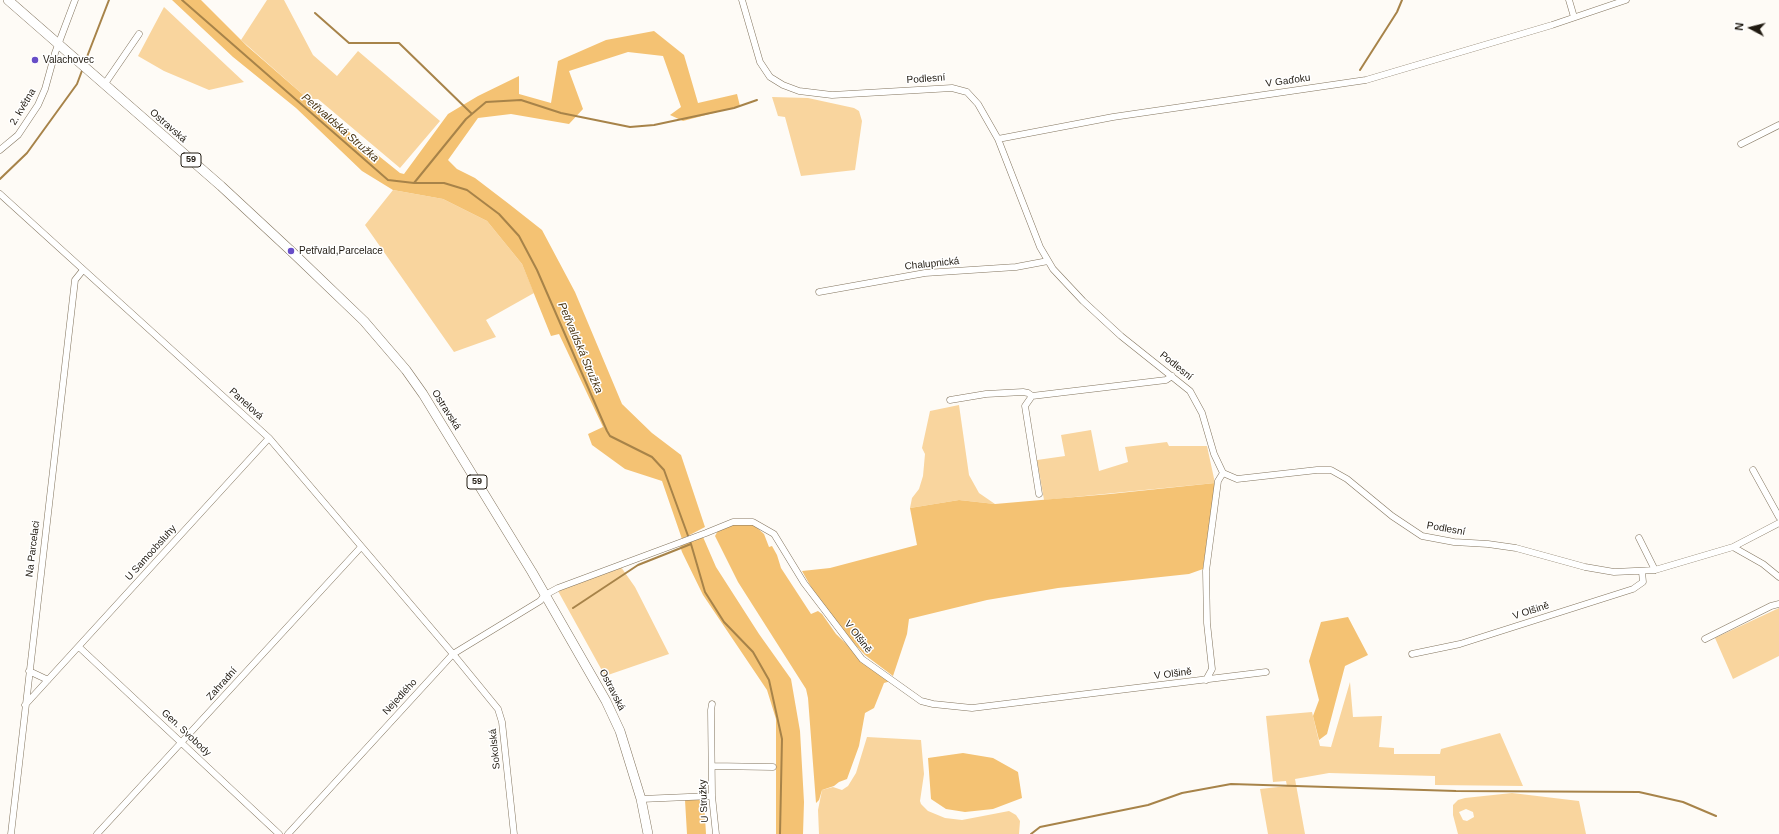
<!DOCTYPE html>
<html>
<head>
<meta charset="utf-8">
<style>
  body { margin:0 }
  #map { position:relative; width:1779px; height:834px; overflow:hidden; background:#fefbf6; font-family:Helvetica,sans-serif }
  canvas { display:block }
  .north { position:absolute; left:1731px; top:8px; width:40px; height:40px; -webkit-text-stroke:3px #fff; paint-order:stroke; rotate:277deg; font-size:11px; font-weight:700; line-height:16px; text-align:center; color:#201a11 }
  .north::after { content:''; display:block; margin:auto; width:14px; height:18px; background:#201a11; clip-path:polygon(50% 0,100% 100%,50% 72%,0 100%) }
</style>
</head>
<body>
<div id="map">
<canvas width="1779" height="834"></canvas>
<div class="north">N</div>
</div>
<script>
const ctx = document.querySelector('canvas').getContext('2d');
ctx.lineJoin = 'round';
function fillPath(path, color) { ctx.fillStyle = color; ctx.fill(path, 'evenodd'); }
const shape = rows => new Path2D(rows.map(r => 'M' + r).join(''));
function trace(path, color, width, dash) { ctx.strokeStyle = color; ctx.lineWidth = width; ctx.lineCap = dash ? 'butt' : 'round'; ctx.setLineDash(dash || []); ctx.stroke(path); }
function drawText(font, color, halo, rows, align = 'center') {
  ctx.font = font + ' Helvetica,sans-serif'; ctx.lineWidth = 3; ctx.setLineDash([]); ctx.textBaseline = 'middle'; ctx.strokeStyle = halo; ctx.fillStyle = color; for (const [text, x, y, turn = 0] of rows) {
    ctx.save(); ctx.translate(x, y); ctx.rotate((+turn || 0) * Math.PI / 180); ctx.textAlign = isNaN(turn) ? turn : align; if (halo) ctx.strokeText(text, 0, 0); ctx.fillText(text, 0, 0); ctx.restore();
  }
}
const green = shape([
  [267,0,284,0,313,55,337,76,358,51,440,121,400,168,318,99,308,99,241,40],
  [164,7,244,82,209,90,164,71,138,56],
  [772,97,808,98,854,108,859,111,862,121,855,170,801,176,785,117,778,116],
  [393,190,443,199,487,221,522,264,534,293,486,320,496,337,454,352,365,225],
  [959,405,969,475,979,493,995,504,959,500,910,508,912,498,919,489,923,476,925,454,922,448,930,411],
  [1091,430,1099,471,1128,462,1125,447,1167,442,1169,446,1207,446,1215,483,1044,500,1037,460,1065,456,1061,435],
  [621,567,635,587,669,654,605,676,558,591],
  [1779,608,1779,656,1733,679,1715,638],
  [1350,682,1353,717,1382,716,1379,747,1394,748,1394,754,1440,754,1441,749,1500,733,1523,786,1435,785,1435,776,1329,773,1295,779,1305,834,1268,834,1260,789,1287,786,1286,781,1273,782,1266,716,1312,712,1320,746,1331,747],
  [867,737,921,740,924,774,920,801,921,804,928,811,945,818,962,820,1009,811,1016,815,1020,821,1019,834,819,834,818,810,822,790,833,787,842,790,848,786,856,773],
  [1512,793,1579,801,1586,834,1458,834,1453,815,1453,805,1458,800,1465,798],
  [1466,809,1473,812,1474,817,1467,821,1463,820,1459,812]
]);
const forest = shape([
  [172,0,201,0,247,46,308,99,400,173,404,174,448,114,478,96,519,76,519,94,551,103,558,61,606,40,654,31,684,55,698,103,737,94,740,106,683,121,670,115,681,107,663,56,628,52,569,71,583,109,569,124,511,114,478,118,448,160,457,169,475,178,509,204,542,230,575,292,622,404,652,433,681,455,705,527,682,539,662,481,625,469,592,445,588,434,603,427,559,334,551,336,522,264,487,221,443,199,393,190,362,171,296,108,233,57],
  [1215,483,1203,569,1189,574,1058,588,987,600,909,619,907,634,893,676,865,655,827,615,802,571,830,568,917,545,910,508,959,500,995,504,1110,494],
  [735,523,753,524,764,534,769,547,772,546,777,555,781,568,811,614,818,611,822,614,836,634,863,660,882,677,891,681,884,683,874,708,865,713,859,746,847,779,839,782,834,786,822,790,819,800,816,803,808,698,806,689,738,582,715,536,720,527],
  [703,537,716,567,759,634,791,679,800,731,804,802,803,834,776,834,776,719,767,690,703,595,682,552,680,546],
  [1348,617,1368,655,1345,666,1327,734,1319,740,1313,716,1319,700,1309,661,1321,622],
  [963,753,993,758,1018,772,1022,798,993,809,965,812,946,809,931,799,928,758],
  [704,799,706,834,687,834,685,800]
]);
const stream = shape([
  [182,0,388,180,414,183,444,183,467,190,499,214,519,236,537,270,607,431,610,436,652,457,664,470,691,544,705,592,724,622,753,652,769,680,782,739,780,834],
  [315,13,349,43,399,43,471,113],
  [85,62,109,0],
  [1360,70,1397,12,1402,0],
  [0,179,27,153,77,84,83,68],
  [414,183,466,119,486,102,521,100,561,113,630,127,654,125,734,108,757,100],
  [573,608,638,565,691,544],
  [1031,834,1040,827,1148,805,1182,793,1231,784,1456,791,1639,792,1683,802,1716,816]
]);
const minor = shape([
  [742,0,760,62,770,77,783,85,799,91,832,95,952,88,967,92,978,104,998,139,1040,247,1053,269,1083,301,1121,336,1190,391,1202,413,1214,454,1223,473,1237,479,1317,470,1331,470,1347,479,1392,516,1422,536,1454,542,1488,544,1516,548,1585,567,1614,572,1655,570,1733,547,1763,564,1779,577],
  [1569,0,1574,17],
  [104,85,139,34],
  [998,139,1113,117,1366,80,1552,25,1626,0],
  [1741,144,1779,125],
  [0,150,18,135,38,105,45,89,55,53,75,0],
  [0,194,269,438,453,654,498,709,502,722,514,834],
  [819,292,925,273,1016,267,1048,261],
  [950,400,986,394,1023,392,1028,393,1032,396],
  [1753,470,1779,517],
  [1039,494,1025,406,1032,396,1166,380,1172,376],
  [1639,538,1655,570],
  [1733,547,1779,523],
  [1705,639,1771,606,1779,604],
  [79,647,279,834],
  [1412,654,1460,644,1633,589,1643,582,1642,572],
  [29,671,48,680],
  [1206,680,1212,669,1207,623,1206,571,1218,481,1223,473],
  [712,704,711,710,712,796,716,834],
  [25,705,269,438],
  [712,766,773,767],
  [641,799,712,796],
  [11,834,75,280,83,270],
  [97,834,361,547],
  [288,834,453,654,540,601,545,595,558,588,706,533,733,522,753,522,774,534,804,583,862,659,921,701,933,704,972,708,1266,672]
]);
const primary = shape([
  [8,0,221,186,291,251,364,321,406,370,423,394,532,572,606,701,620,731,641,799,648,834]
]);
const markers = [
  [35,60,4,"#674dc7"],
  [291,251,4,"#674dc7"]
];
const shields = [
  [191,160,20],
  [477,482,20]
];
const shieldNames = [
  ["59",191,160],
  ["59",477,482]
];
const poiNames = [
  ["Valachovec",43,60],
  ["Petřvald,Parcelace",299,251]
];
const streetNames = [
  ["Podlesní",926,79,-4],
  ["V Gaďoku",1288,81,-8],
  ["2. května",23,107,-59],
  ["Ostravská",168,126,41],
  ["Chalupnická",932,264,-6],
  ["Podlesní",1176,366,39],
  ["Panelová",246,404,42],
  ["Ostravská",446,410,58],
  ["Podlesní",1446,529,10],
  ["Na Parcelaci",33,549,-83],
  ["U Samoobsluhy",151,553,-48],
  ["V Olšině",1531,611,-18],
  ["V Olšině",858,637,52],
  ["V Olšině",1173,674,-7],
  ["Zahradní",222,684,-48],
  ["Ostravská",612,690,63],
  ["Nejedlého",400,697,-47],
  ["Gen. Svobody",186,733,43],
  ["Sokolská",495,749,-96],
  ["U Stružky",704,801,-93]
];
const waterNames = [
  ["Petřvaldská Stružka",340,128,41],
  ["Petřvaldská Stružka",580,348,67]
];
fillPath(green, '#f9d59e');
fillPath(forest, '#f4c273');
trace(stream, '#a78349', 2);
trace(minor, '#83755f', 7);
trace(primary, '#83755f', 10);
trace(minor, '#fff', 6);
trace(primary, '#fff', 9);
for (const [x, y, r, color] of markers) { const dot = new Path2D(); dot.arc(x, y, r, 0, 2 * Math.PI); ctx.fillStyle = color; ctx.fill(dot); trace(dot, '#fff', 1.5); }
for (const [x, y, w] of shields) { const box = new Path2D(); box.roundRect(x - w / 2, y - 7, w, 14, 3); ctx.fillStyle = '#fff'; ctx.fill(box); trace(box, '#201a11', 1); }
drawText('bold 9px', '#201a11', null, shieldNames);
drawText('10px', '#201a11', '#fff', poiNames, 'left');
drawText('10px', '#201a11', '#fff', streetNames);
drawText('italic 11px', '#493513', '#fff', waterNames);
</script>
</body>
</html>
